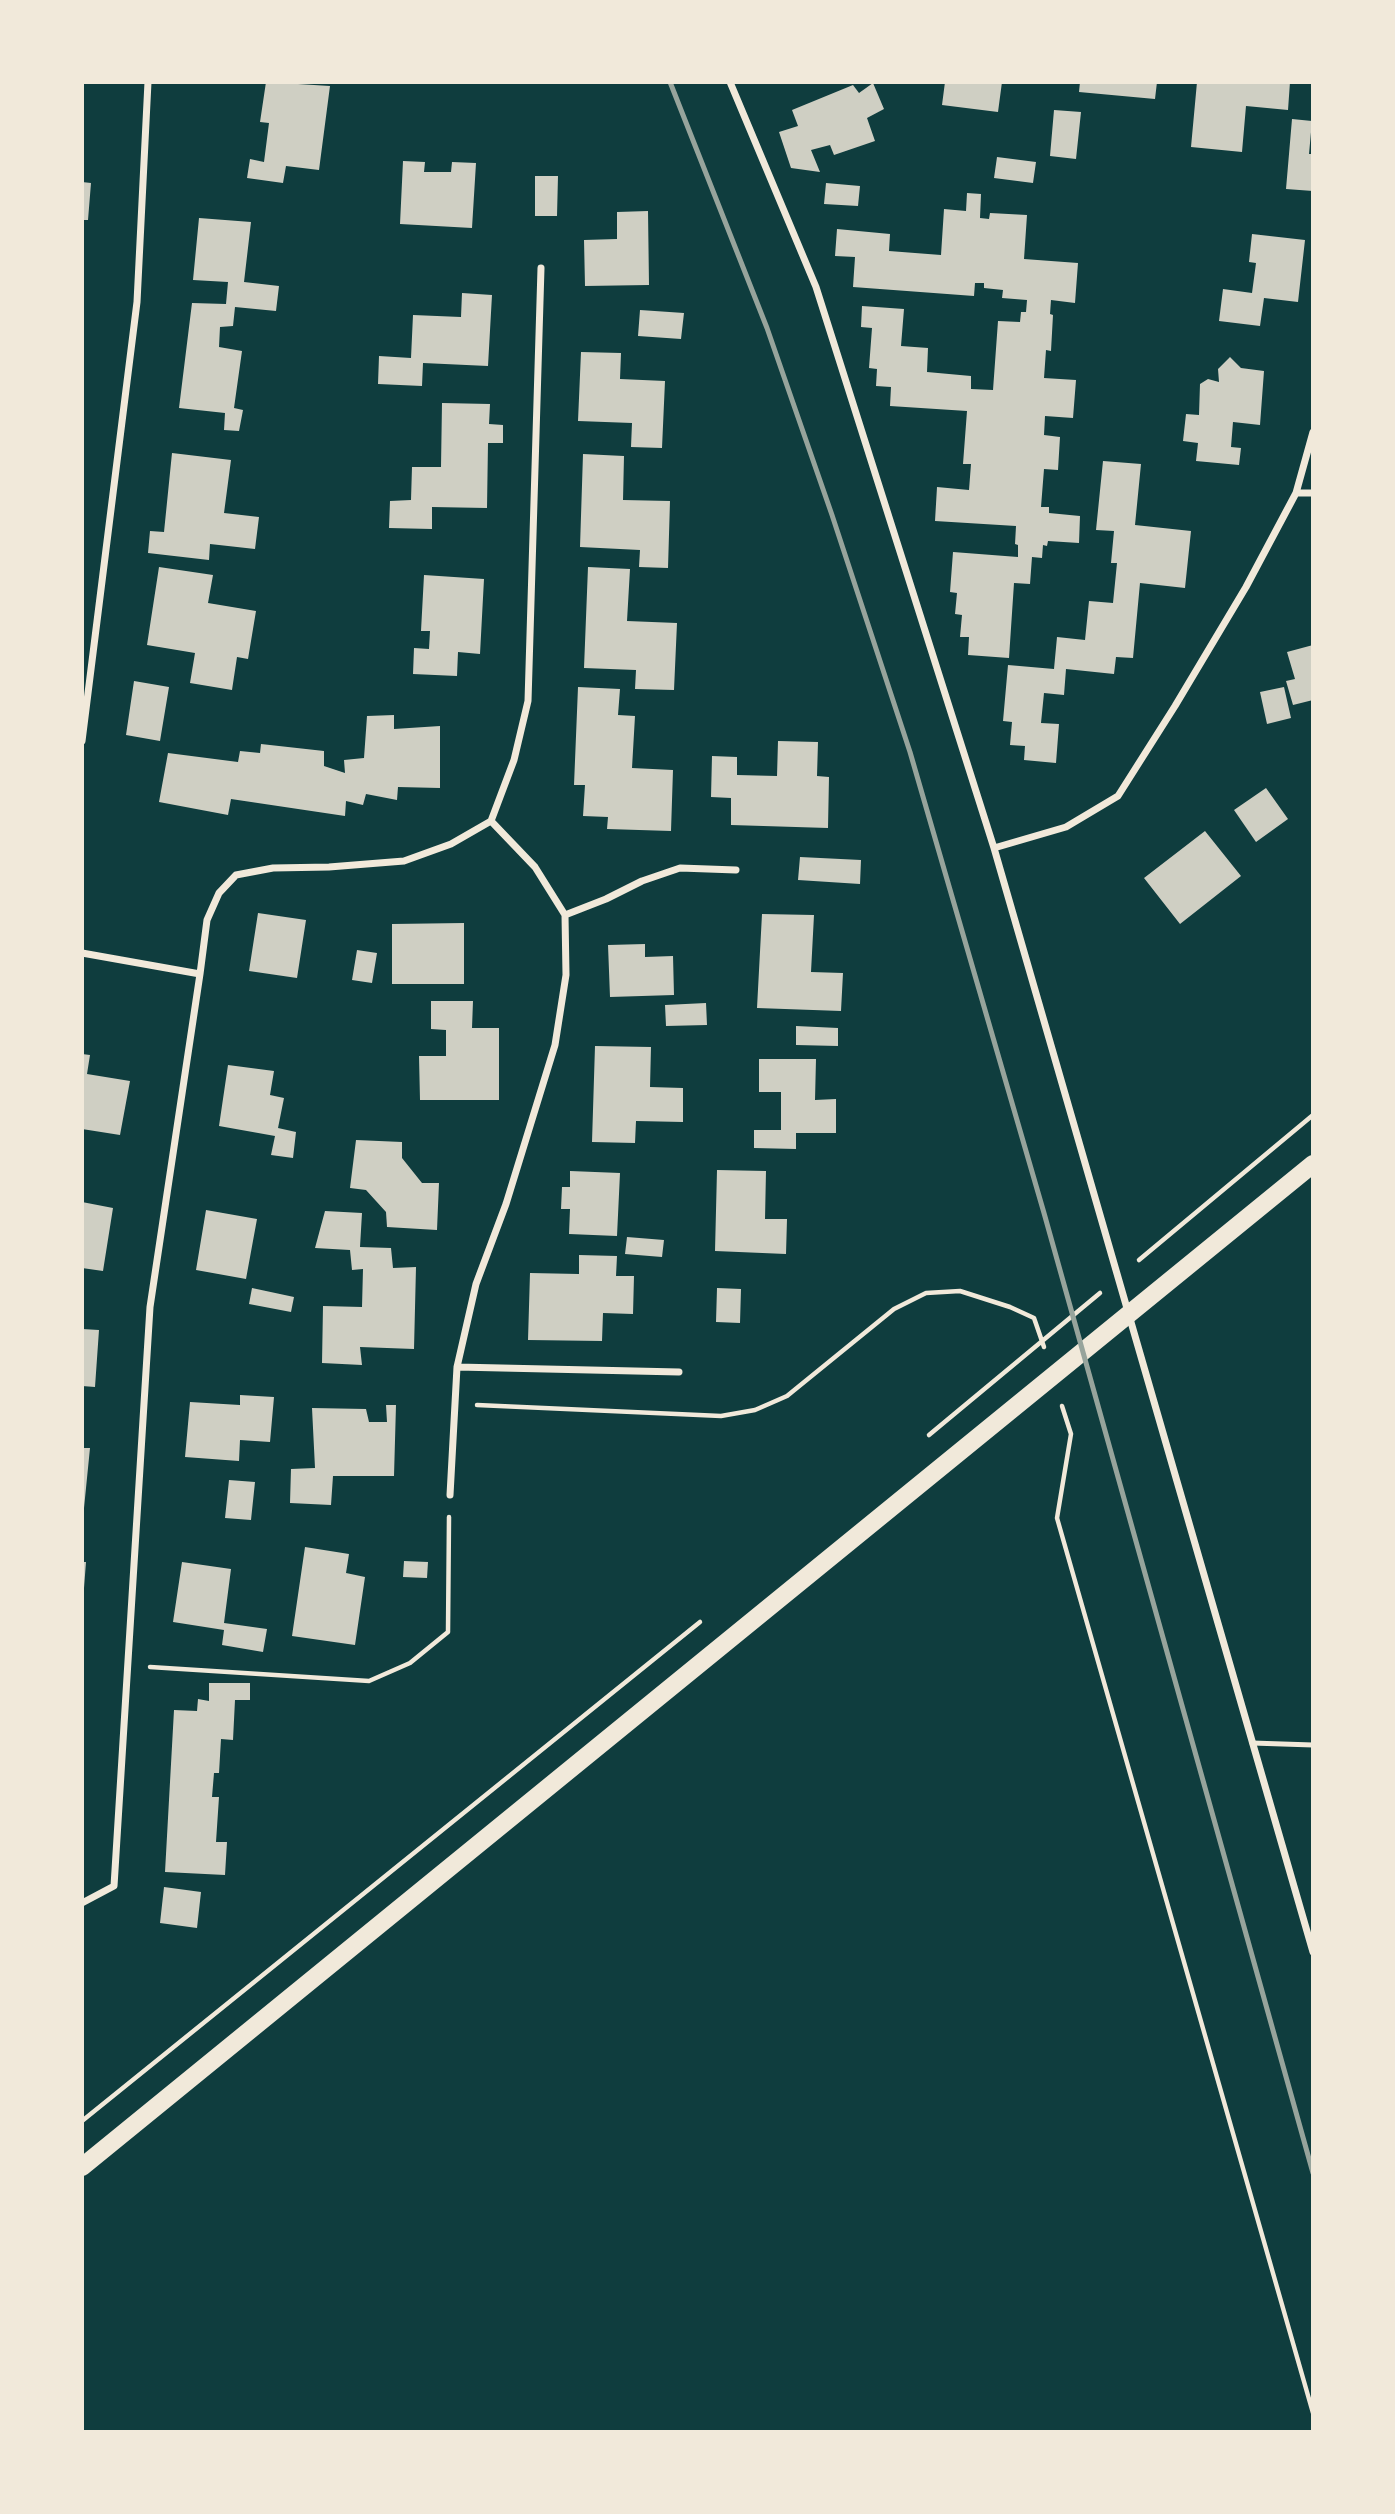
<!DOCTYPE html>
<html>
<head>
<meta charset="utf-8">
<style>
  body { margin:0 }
  #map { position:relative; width:1395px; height:2514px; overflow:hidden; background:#0f3d3e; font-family:Quicksand,sans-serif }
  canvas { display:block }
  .frame { position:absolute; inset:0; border:84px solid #f1e9da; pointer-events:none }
</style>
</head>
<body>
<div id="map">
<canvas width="1395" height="2514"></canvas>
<div class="frame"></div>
</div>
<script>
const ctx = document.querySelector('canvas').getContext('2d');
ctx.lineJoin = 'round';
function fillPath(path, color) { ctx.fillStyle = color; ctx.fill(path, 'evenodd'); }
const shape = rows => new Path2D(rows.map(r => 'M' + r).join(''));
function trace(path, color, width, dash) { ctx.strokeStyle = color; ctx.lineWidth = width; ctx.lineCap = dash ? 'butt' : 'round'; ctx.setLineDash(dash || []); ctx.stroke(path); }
const building = shape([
  [266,82,330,86,319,170,286,166,283,183,247,178,250,159,264,162,269,123,260,122],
  [945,82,1002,82,998,112,942,105],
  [1080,82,1157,82,1155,99,1079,92],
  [1197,82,1290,82,1288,110,1246,106,1242,152,1191,147],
  [873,83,884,109,867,118,875,141,834,155,830,145,811,150,820,172,791,168,779,132,798,126,792,110,853,85,859,93],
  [1054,110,1081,112,1076,159,1050,156],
  [1292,119,1312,121,1309,154,1313,154,1313,191,1286,189],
  [997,157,1036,162,1033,183,994,178],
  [403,161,425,162,424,172,451,172,452,162,476,163,472,228,400,224],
  [535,176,558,176,557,216,535,216],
  [82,182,91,183,88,220,82,220],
  [826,183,860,186,858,206,824,204],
  [967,193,981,194,980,218,989,219,990,213,1027,215,1024,259,1078,263,1075,303,1051,300,1050,314,1053,315,1051,351,1046,350,1044,378,1076,380,1073,418,1045,416,1044,435,1060,437,1058,470,1044,469,1041,507,1049,507,1049,513,1080,516,1079,543,1048,541,1047,546,1043,545,1042,558,1032,557,1030,584,1014,583,1009,658,968,655,969,637,960,637,962,615,955,614,957,593,950,592,953,552,1018,557,1018,545,1015,544,1016,526,935,521,937,487,969,490,971,464,963,464,967,411,890,406,891,387,876,386,877,369,869,368,872,328,861,327,862,306,904,309,901,346,928,348,927,372,971,376,971,389,993,390,998,321,1020,322,1021,312,1026,312,1027,300,1002,298,1003,290,984,288,984,283,975,283,974,296,853,287,855,257,835,256,837,229,890,234,889,251,941,255,944,209,966,211],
  [648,211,649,285,585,286,584,240,617,239,617,212],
  [199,218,251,222,244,282,279,286,276,311,235,307,233,326,220,327,219,347,242,351,234,408,243,410,239,431,224,430,225,413,179,408,192,303,226,304,228,282,193,280],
  [1252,234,1305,240,1298,302,1264,298,1260,326,1219,321,1223,289,1252,293,1256,263,1249,262],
  [462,293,492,295,488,366,423,363,422,386,378,384,379,356,411,358,413,315,461,317],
  [640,310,684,313,681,339,638,336],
  [581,352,621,353,620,379,665,381,662,448,631,447,632,423,578,421],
  [1230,357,1241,368,1264,371,1260,425,1233,422,1231,447,1241,448,1239,465,1196,461,1198,443,1183,441,1186,414,1199,415,1200,384,1208,379,1219,382,1218,369],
  [442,403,490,404,489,424,503,425,503,443,488,443,487,508,432,507,432,529,389,528,390,501,411,500,412,467,441,467],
  [172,453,231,460,224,513,259,517,255,549,210,544,209,560,148,553,150,531,164,532],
  [583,454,624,456,623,500,670,501,668,568,639,567,640,550,580,547],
  [1103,461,1141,464,1135,525,1191,531,1185,588,1140,583,1133,658,1116,657,1114,674,1066,669,1064,695,1044,693,1041,723,1059,724,1056,763,1024,760,1025,746,1010,745,1012,722,1003,721,1008,665,1054,669,1057,637,1085,640,1089,601,1113,603,1117,563,1111,563,1114,531,1096,530],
  [159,567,213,575,208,603,256,611,248,659,237,657,232,690,190,683,195,653,147,645],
  [588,567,630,569,627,621,677,623,674,690,635,689,636,670,584,668],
  [424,575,484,579,480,654,458,652,457,676,413,674,414,648,429,649,430,631,421,631],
  [1313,645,1313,700,1293,705,1286,681,1295,679,1287,652],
  [134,681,169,687,160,741,126,735],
  [578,687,620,689,618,715,635,716,632,768,673,770,671,831,607,829,608,817,583,816,585,785,574,785],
  [1284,687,1291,718,1267,724,1260,692],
  [394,715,394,729,440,726,440,788,398,787,397,800,366,794,363,805,346,801,345,816,231,799,228,815,159,802,168,753,238,762,240,751,260,753,261,744,324,751,324,766,345,773,344,760,364,758,367,716],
  [778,741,818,742,817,776,829,777,828,828,731,825,731,798,711,797,712,756,737,757,737,775,777,776],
  [1266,788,1288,819,1256,842,1234,810],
  [1205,831,1241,876,1180,924,1144,878],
  [800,857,861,860,860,884,798,880],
  [258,913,306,920,297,978,249,971],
  [762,914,814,915,811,972,843,973,841,1011,757,1008],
  [464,923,464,984,392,984,392,924],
  [645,944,645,957,673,956,674,995,610,997,608,945],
  [357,950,377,953,372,983,352,980],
  [431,1001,473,1001,472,1028,499,1028,499,1100,420,1100,419,1056,446,1056,446,1030,431,1029],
  [706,1003,707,1025,666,1026,665,1005],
  [796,1026,838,1028,838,1046,796,1045],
  [595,1046,651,1047,650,1087,683,1088,683,1122,636,1121,635,1143,592,1142],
  [82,1054,90,1055,87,1074,130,1081,120,1135,82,1129],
  [759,1059,816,1059,815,1100,836,1099,836,1133,796,1133,796,1149,754,1148,754,1130,781,1130,781,1092,759,1092],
  [228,1065,274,1071,270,1095,284,1098,278,1128,296,1132,293,1158,271,1155,275,1136,219,1126],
  [356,1140,402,1142,402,1158,422,1183,439,1183,437,1230,387,1227,386,1212,366,1190,350,1188],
  [717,1170,766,1171,765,1219,787,1219,786,1254,715,1251],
  [570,1171,620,1173,617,1236,569,1234,570,1209,561,1209,562,1187,570,1187],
  [82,1202,113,1208,103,1271,82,1268],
  [206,1210,257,1219,246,1279,196,1270],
  [325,1211,362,1213,360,1247,391,1248,393,1268,416,1267,414,1349,360,1347,362,1365,322,1363,323,1306,362,1307,363,1269,352,1270,350,1250,315,1248],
  [627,1237,664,1240,662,1257,625,1254],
  [579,1255,617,1256,616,1276,634,1276,633,1314,603,1313,602,1341,528,1340,530,1273,579,1274],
  [252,1288,294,1297,291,1312,249,1304],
  [717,1288,741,1289,740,1323,716,1322],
  [82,1329,99,1330,95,1387,82,1386],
  [240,1395,274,1397,270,1442,240,1440,239,1461,185,1457,190,1402,240,1405],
  [386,1405,396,1405,394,1476,333,1476,331,1505,290,1503,291,1469,315,1468,312,1408,366,1409,369,1422,387,1422],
  [82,1448,90,1448,84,1508,82,1508],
  [229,1480,255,1482,251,1520,225,1518],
  [305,1547,349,1554,346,1573,365,1577,355,1645,292,1636],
  [404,1561,428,1562,427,1578,403,1577],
  [82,1562,86,1562,84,1588,82,1588],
  [182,1562,231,1569,224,1623,267,1629,263,1652,222,1645,224,1630,173,1622],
  [209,1683,250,1683,250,1700,235,1700,233,1740,221,1739,219,1773,214,1773,212,1797,219,1797,216,1842,227,1842,225,1875,165,1872,174,1710,197,1711,198,1699,209,1701],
  [164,1887,201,1892,197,1928,160,1923]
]);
const path = shape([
  [1139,1260,1313,1115],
  [477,1405,721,1416,755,1410,787,1396,894,1309,926,1293,960,1291,1010,1307,1034,1318,1044,1347],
  [1062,1406,1071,1434,1057,1518,1313,2413],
  [929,1435,1100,1293],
  [150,1667,369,1681,410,1663,448,1632,449,1517],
  [82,2121,700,1622]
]);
const service = shape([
  [1252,1743,1313,1745]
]);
const minor = shape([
  [730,82,816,287,994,848,1313,1952],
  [1296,493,1313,493],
  [82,741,137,302,148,82],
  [491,821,535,867,565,915,566,975,555,1045,506,1204,476,1284,457,1367,679,1372],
  [994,848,1066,827,1118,796,1175,706,1246,587,1296,493,1313,432],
  [565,915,606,899,642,881,680,868,736,870],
  [82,953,200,974,207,920,219,893,236,875,273,868,329,867,404,861,451,844,491,821,514,760,528,701,541,268],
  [450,1495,457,1367],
  [82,1903,114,1886,150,1307,200,974]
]);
const primary = shape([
  [82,2167,1313,1164]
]);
const rail = shape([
  [670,82,767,328,832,515,910,752,1044,1213,1313,2173]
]);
fillPath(building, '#cfcfc3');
trace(path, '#f1e9da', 4.5);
trace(service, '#f1e9da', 5);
trace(minor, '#f1e9da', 7);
trace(primary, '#f1e9da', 18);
trace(rail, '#97a49c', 5);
</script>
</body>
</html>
